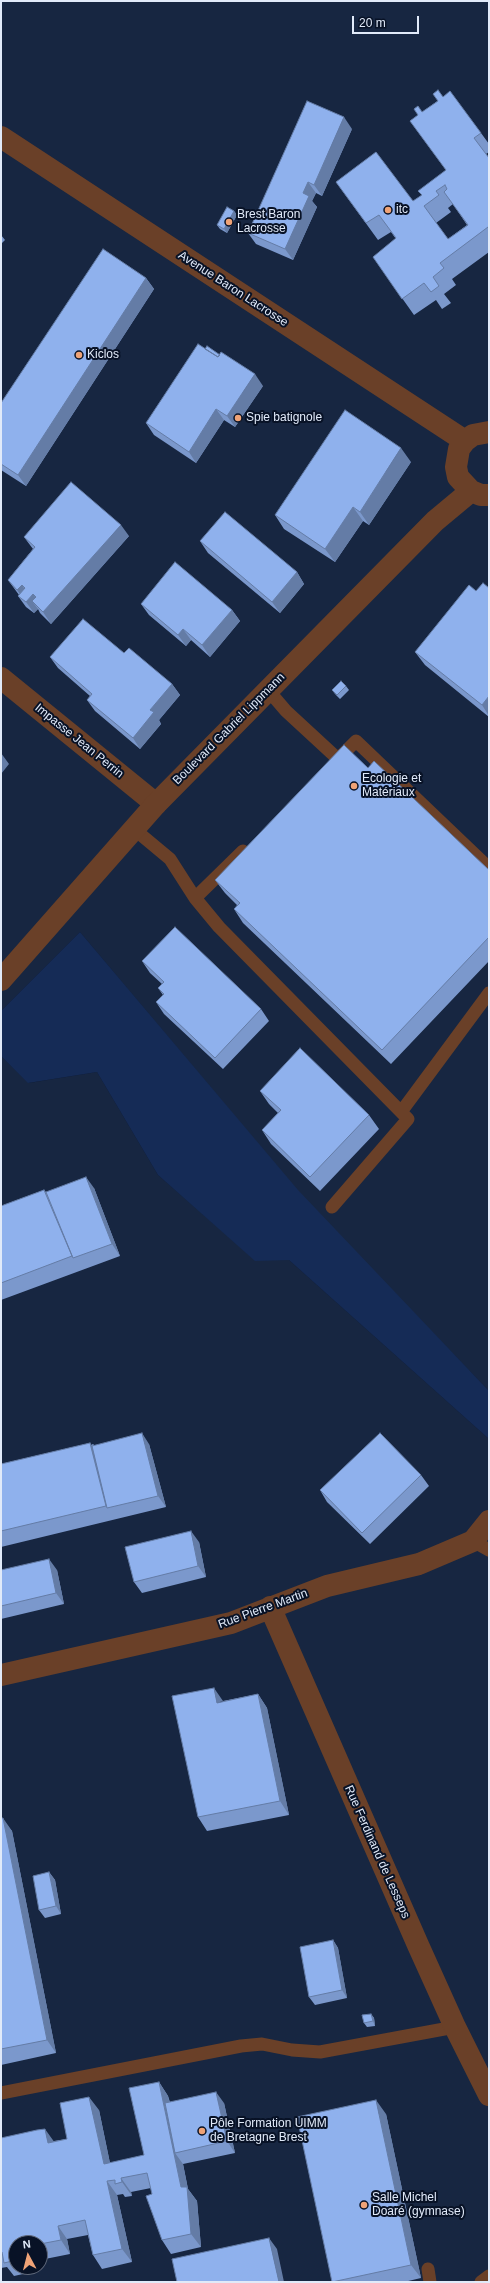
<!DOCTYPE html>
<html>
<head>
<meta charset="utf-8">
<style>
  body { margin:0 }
  #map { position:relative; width:490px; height:2283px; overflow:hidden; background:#101b31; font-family:Helvetica,sans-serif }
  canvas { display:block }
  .frame { position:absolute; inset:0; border:2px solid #e1eaf9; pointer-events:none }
  .north { position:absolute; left:8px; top:2235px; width:40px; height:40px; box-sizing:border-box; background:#081226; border:1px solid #5f687a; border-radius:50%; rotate:353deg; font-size:11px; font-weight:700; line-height:16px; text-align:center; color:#e1eaf9 }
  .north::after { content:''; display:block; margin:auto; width:14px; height:18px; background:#efa377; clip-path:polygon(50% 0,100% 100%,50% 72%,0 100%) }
  .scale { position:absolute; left:352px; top:16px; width:67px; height:18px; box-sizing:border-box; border:2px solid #e1eaf9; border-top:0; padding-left:5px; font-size:12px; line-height:14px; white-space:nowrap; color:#e1eaf9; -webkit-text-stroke:3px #081226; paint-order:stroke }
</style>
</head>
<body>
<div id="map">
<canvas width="490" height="2283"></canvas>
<div class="frame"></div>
<div class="north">N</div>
<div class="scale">20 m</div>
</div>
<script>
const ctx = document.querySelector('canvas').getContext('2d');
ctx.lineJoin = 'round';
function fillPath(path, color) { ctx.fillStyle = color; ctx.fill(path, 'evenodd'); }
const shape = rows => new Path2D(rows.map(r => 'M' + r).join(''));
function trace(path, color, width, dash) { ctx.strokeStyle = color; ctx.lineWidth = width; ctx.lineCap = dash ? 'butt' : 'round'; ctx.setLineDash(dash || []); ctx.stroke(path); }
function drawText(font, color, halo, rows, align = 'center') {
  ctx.font = font + ' Helvetica,sans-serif'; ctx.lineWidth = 4; ctx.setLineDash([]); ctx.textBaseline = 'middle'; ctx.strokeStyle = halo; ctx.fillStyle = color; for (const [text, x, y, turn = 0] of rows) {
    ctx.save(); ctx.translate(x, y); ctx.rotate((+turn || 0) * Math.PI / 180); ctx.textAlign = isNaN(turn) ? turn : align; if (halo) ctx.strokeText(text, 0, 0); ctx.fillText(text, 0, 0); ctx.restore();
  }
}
const built = shape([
  [1,1,489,1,489,1391,307,1202,80,932,1,1011],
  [1,1056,29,1083,97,1072,158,1175,255,1260,289,1260,489,1439,489,2282,1,2282],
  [16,2243,40,2243,40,2267,16,2267]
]);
const green = shape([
  [80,932,298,1190,489,1391,489,1439,289,1260,255,1261,158,1175,97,1072,28,1083,1,1056,1,1011]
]);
const service = shape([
  [268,690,286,711,338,759],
  [336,761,356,741,489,868],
  [134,829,170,859,195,898,219,927,408,1119,332,1207],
  [195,898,243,851],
  [401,1112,489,993],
  [473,1541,489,1550],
  [1,2093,241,2046,262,2044,292,2050,320,2052,455,2027],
  [428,2269,430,2282],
  [481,2282,489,2276]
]);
const minor = shape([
  [1,678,156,804],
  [270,1607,418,1945,455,2027,489,2095],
  [1,1675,231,1623,327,1586,419,1564,473,1541,489,1521]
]);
const tertiary = shape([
  [1,137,465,441],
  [489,432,473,435,465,441,459,449,456,467,458,477,471,491,481,495,489,495],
  [1,980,156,804,435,521,471,491]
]);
const wall = shape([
  [443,97,481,133,489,144,489,152,486,154,489,158,489,252,452,279,456,285,444,294,451,303,442,309,436,300,414,315,373,257,396,239,391,232,378,240,336,182,413,201,422,195,446,170,410,121],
  [453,204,467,225,448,239,436,223,451,212,448,208],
  [352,129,322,196,316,193,312,201,317,207,293,260,256,244,248,233],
  [234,211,237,215,227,233,220,229,217,225],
  [1,235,5,240,1,244],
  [146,278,154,289,26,486,1,470,1,403],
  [263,386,235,427,224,420,196,463,154,435,146,423],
  [411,462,369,525,363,521,335,562,284,529,275,515],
  [129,536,51,624,40,613,38,609,34,613,26,607,18,596,19,595,8,580,33,549,24,537],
  [200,541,297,572,304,584,280,613,208,553],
  [489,588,489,717,425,665,415,652],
  [141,604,232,610,240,621,210,657,191,640,186,646,149,615],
  [124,653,172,684,180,695,159,720,161,724,140,749,95,711,87,700,90,696,58,668,50,657],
  [346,686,349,690,340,699,335,694,332,690],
  [368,768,489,870,489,961,391,1064,243,923,234,909,237,905,225,893,215,880],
  [142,961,261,1009,269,1021,223,1069,164,1014,156,1002,163,995,158,988,162,984,150,973],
  [260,1091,369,1115,379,1129,320,1191,271,1144,262,1130,278,1113,269,1104],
  [94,1188,120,1256,1,1300,1,1206,44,1190,46,1192],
  [90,1443,91,1445,93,1444,94,1445,149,1444,166,1507,1,1547,1,1464],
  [421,1475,429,1486,370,1544,327,1502,320,1490],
  [199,1542,206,1577,142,1593,134,1582],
  [1,1570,57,1570,64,1604,1,1619],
  [258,1694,267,1708,289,1815,207,1831,198,1817,223,1701],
  [1,1818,12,1831,56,2053,1,2065],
  [49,1872,55,1880,61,1914,45,1918,39,1910],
  [333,1940,338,1948,347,1998,315,2005,309,1997],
  [371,2014,374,2018,375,2026,367,2027,364,2023],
  [159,2082,168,2096,170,2102,224,2103,235,2153,183,2164,188,2189,197,2201,201,2247,171,2254,162,2240,151,2188,131,2192,132,2196,125,2197,123,2194,117,2195,132,2262,102,2269,93,2255,88,2235,67,2239,70,2254,40,2260,40,2243,16,2243,16,2267,31,2267,32,2272,14,2276,7,2267,1,2268,1,2138,54,2141,67,2139,99,2110,110,2163,144,2155],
  [386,2114,421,2278,404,2282,333,2282,297,2117]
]);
const shadedWall = shape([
  [344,117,352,129,322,196,314,185],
  [308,182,316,193,312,201,317,207,293,260,285,249,303,193],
  [234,211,237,215,227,233,224,229],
  [146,278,154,289,26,486,18,475],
  [255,374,263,386,235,427,227,416],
  [216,409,224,420,196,463,189,452],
  [401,448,411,462,369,525,360,512],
  [353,507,363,521,335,562,325,549],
  [121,525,129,536,51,624,43,612],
  [297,572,304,584,280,613,272,602],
  [22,585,29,596,25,601,17,590],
  [33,594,41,605,32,601,38,609,34,613,26,602],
  [232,610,240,621,210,657,202,645],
  [183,629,191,640,186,646,178,635],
  [172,684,180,695,159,720,161,724,140,749,133,738,150,710],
  [489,696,489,716,482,705],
  [1,753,9,764,1,774],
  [86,1177,94,1188,120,1256,112,1244],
  [142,1433,149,1444,166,1507,158,1496],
  [90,1443,95,1450,93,1444,96,1448,107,1508,106,1506],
  [191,1531,199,1542,206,1577,198,1566],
  [49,1559,57,1570,64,1604,56,1593],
  [214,1688,223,1701,217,1703],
  [258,1694,267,1708,289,1815,280,1801],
  [3,1818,12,1831,56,2053,47,2040],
  [49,1872,55,1880,61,1914,56,1906],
  [333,1940,338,1948,347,1998,342,1990],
  [371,2014,374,2018,375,2026,373,2021],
  [159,2082,168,2096,180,2152,175,2153,183,2164,188,2189,197,2201,201,2247,191,2234],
  [216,2092,224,2103,235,2153,227,2141],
  [89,2097,99,2110,113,2178,104,2164],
  [376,2100,386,2114,421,2278,411,2265],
  [45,2129,55,2143,48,2143],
  [121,2178,131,2192,132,2196,122,2182],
  [107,2181,117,2195,132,2262,122,2249],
  [58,2226,67,2239,70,2254,61,2240],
  [269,2238,277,2249,284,2282,279,2282],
  [28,2267,31,2267,32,2272]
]);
const building = shape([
  [438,90,443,97,450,91,481,133,474,138,489,158,489,229,488,227,440,263,444,268,433,277,439,286,431,292,424,283,402,299,373,257,396,238,379,215,366,223,336,182,376,152,413,201,422,195,418,191,446,170,410,121,418,115,414,109,418,106,422,112,438,101,433,94,438,90],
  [445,185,447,189,444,192,468,225,448,239,424,206,439,195,436,191,445,185],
  [307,101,344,117,314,185,308,182,303,193,309,196,285,249,248,233,307,101],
  [227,207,234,211,224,229,217,225,227,207],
  [103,249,146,278,18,475,1,464,1,403,103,249],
  [198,344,218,357,221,352,255,374,227,416,216,409,189,452,146,423,198,344],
  [207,346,220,355,218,357,205,349,207,346],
  [345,410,401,448,360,512,353,507,325,549,275,515,345,410],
  [71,482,121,525,43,612,32,601,36,597,33,594,26,602,18,596,25,588,22,585,17,590,8,580,35,547,24,537,71,482],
  [225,512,297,572,272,602,200,541,225,512],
  [175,562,232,610,202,645,183,629,178,635,141,604,175,562],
  [483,583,489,588,489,696,482,705,415,652,469,585,476,591,483,583],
  [83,619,124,653,129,648,172,684,150,710,154,712,133,738,87,700,92,694,50,657,83,619],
  [341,681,346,686,337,695,332,690,341,681],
  [344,745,368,768,374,761,489,870,489,937,382,1050,234,909,240,903,215,880,344,745],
  [175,927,261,1009,215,1058,156,1002,164,994,158,988,164,982,142,961,175,927],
  [300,1048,369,1115,310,1177,262,1130,281,1110,260,1091,300,1048],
  [86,1177,112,1244,73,1258,46,1192,86,1177],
  [44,1190,72,1256,1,1283,1,1206,44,1190],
  [142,1433,158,1496,107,1508,92,1446,142,1433],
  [380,1433,421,1475,362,1533,320,1490,380,1433],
  [90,1443,106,1506,1,1531,1,1464,90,1443],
  [191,1531,198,1566,134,1582,125,1547,191,1531],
  [49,1559,56,1593,1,1606,1,1570,49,1559],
  [214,1688,217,1703,258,1694,280,1801,198,1817,172,1696,214,1688],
  [1,1818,3,1818,47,2040,1,2049,1,1818],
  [49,1872,56,1906,39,1910,33,1876,49,1872],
  [333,1940,342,1990,309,1997,300,1947,333,1940],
  [371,2014,373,2021,364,2023,362,2015,371,2014],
  [159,2082,181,2187,187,2187,191,2234,162,2240,146,2196,152,2194,147,2173,121,2178,122,2182,115,2184,115,2180,107,2181,122,2249,93,2255,85,2220,58,2226,61,2240,40,2244,40,2243,16,2243,16,2260,4,2263,2,2252,1,2253,1,2138,37,2130,45,2129,48,2143,67,2139,60,2103,89,2097,104,2164,144,2155,129,2088,159,2082],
  [216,2092,227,2141,175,2153,165,2103,216,2092],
  [376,2100,411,2265,332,2282,297,2117,376,2100],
  [269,2238,279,2282,177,2282,172,2259,269,2238]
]);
const markers = [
  [388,210,4,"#efa377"],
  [229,222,4,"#efa377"],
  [79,355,4,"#efa377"],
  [238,418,4,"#efa377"],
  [354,786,4,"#efa377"],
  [202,2131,4,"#efa377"],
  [364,2205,4,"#efa377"]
];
const poiNames = [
  ["itc",396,210],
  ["Brest Baron",237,215],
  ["Lacrosse",237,229],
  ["Kiclos",87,355],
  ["Spie batignole",246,418],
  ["Ecologie et",362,779],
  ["Matériaux",362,793],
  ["Pôle Formation UIMM",210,2124],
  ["de Bretagne Brest",210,2138],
  ["Salle Michel",372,2198],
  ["Doaré (gymnase)",372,2212]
];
const streetNames = [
  ["Avenue Baron Lacrosse",233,289,33],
  ["Boulevard Gabriel Lippmann",229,729,-45],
  ["Impasse Jean Perrin",79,741,39],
  ["Rue Pierre Martin",263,1609,-20],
  ["Rue Ferdinand de Lesseps",377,1852,66]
];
fillPath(built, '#172641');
fillPath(green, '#152b56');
trace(service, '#6a4028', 13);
trace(minor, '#6a4028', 22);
trace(tertiary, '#6a4028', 22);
fillPath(wall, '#7b98cc');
fillPath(shadedWall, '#647ca6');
fillPath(building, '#8fb1ed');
trace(building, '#647ca6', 1);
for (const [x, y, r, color] of markers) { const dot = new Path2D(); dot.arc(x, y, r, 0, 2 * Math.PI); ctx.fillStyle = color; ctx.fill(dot); trace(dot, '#081226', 1.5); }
drawText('12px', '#e1eaf9', '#081226', poiNames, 'left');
drawText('12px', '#e1eaf9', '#081226', streetNames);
</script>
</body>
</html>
